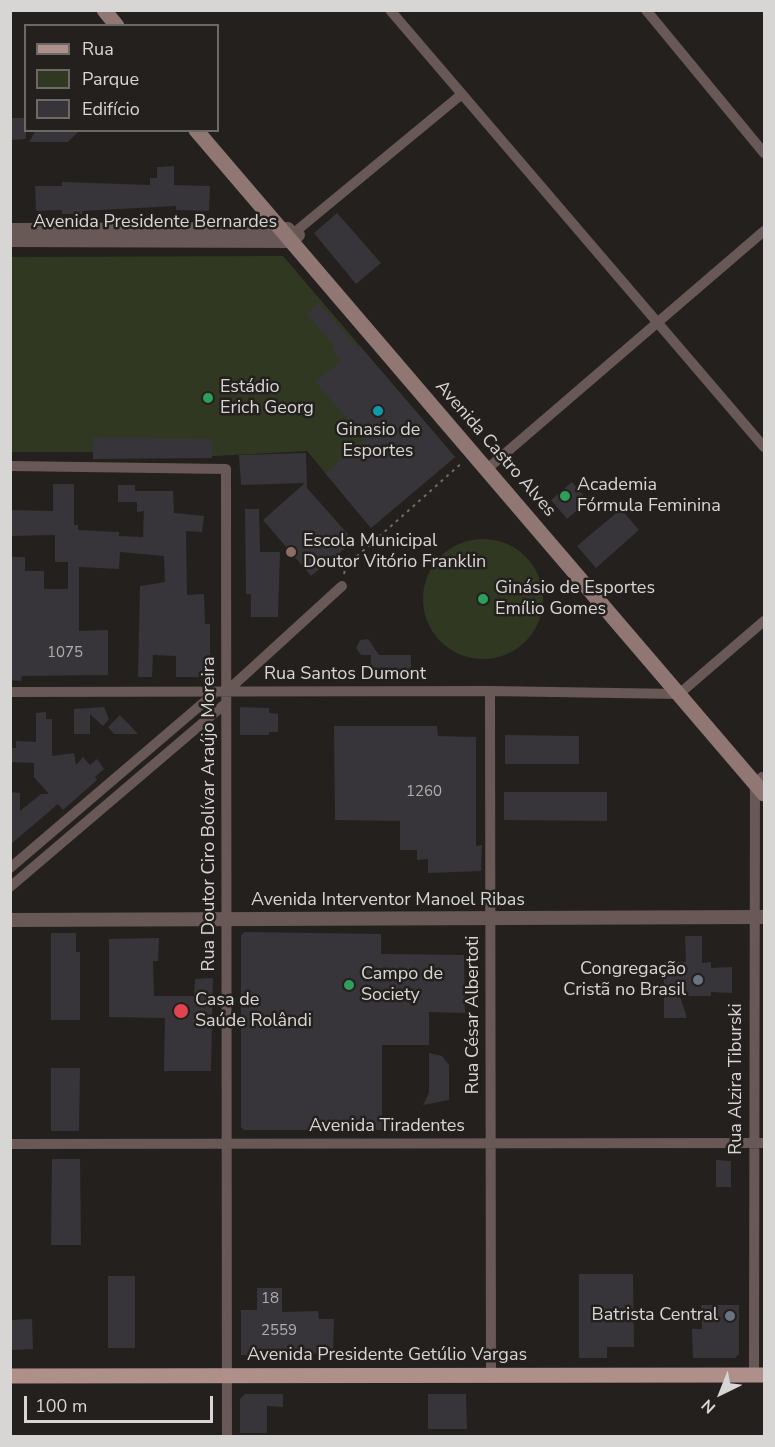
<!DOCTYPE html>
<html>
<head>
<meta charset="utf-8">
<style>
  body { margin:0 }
  #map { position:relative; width:775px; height:1447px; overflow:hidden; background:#24201e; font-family:"Nunito Sans",sans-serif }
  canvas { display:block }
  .frame { position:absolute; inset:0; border:12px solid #d8d6d4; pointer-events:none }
  .legend { position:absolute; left:24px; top:24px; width:195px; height:108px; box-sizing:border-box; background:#24201e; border:2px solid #6c6967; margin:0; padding:8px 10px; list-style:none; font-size:18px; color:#d8d6d4 }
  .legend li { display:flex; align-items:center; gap:12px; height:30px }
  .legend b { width:30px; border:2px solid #6c6967 }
  .north { position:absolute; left:691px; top:1363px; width:60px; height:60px; -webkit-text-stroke:4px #24201e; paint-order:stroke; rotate:223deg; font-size:16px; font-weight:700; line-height:24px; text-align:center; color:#d8d6d4 }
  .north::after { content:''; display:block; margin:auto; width:21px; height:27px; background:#d8d6d4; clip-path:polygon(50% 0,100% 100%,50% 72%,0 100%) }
  .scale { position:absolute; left:24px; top:1396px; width:189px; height:27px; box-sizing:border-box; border:3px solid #d8d6d4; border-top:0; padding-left:8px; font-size:18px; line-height:21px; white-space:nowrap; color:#d8d6d4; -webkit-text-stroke:4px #24201e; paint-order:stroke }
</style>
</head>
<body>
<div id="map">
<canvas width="775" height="1447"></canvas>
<div class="frame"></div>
<ul class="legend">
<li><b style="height:8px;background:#af8f89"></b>Rua</li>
<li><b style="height:16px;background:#313822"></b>Parque</li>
<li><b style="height:16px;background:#373539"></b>Edifício</li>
</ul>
<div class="north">N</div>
<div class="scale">100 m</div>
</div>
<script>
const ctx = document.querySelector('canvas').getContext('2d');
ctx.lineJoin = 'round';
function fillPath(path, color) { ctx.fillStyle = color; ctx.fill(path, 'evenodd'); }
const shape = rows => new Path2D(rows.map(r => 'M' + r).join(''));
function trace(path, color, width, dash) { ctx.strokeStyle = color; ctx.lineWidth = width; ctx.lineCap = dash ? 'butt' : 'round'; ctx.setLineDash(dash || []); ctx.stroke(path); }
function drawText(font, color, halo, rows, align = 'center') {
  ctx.font = font + ' "Nunito Sans",sans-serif'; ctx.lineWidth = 5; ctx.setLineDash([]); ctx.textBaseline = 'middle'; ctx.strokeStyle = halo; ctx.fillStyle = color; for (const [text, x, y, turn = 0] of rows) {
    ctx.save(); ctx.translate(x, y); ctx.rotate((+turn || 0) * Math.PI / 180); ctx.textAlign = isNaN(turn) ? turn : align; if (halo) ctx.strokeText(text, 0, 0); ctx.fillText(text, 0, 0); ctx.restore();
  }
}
const green = shape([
  [283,256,455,457,371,528,307,451,214,456,93,452,11,452,10,257],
  '423 599a60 60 0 1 1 120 0a60 60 0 1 1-120 0Z'
]);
const building = shape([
  [10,118,26,118,26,139,11,140],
  [36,130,80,130,68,142,29,142],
  [174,166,174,185,210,186,209,211,176,210,176,206,82,211,82,214,62,214,62,210,36,211,35,186,62,186,62,182,150,185,150,178,157,178,157,167],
  [337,213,381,263,356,284,314,233],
  [319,303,357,347,359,345,455,457,371,528,325,473,366,439,315,382,341,361,331,349,335,346,307,314],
  [93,437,213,439,212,458,93,459],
  [306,453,307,488,354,541,311,576,263,520,305,483,241,485,239,455],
  [572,482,588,501,567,519,551,500],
  [53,484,74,484,74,525,78,525,78,530,119,532,119,536,143,537,144,511,137,512,137,502,118,502,118,485,135,485,135,491,173,491,174,513,204,516,202,532,186,531,187,595,204,594,205,624,210,624,210,677,176,677,176,656,153,655,152,677,138,677,140,586,165,582,164,556,120,552,119,569,79,567,79,631,108,630,108,675,22,676,21,681,10,680,10,557,25,557,25,571,44,571,44,589,68,589,68,562,55,562,55,535,10,536,10,510,53,511],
  [245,509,259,509,260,552,280,552,278,617,251,617,251,594,246,594],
  [621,509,639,530,596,568,577,546],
  [368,639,379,655,411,655,411,677,371,677,371,655,361,655,356,648,360,640],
  [104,707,109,719,103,726,90,714,90,734,74,734,74,709],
  [240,707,269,708,269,713,278,714,278,732,269,732,269,735,240,735],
  [46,712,46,719,52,719,52,756,74,753,76,765,83,757,90,765,97,759,104,769,95,777,97,780,63,810,58,804,10,845,10,792,20,793,20,811,41,794,49,794,34,777,34,763,10,762,10,748,16,748,16,741,36,742,36,713],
  [120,715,138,734,114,734,108,727],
  [334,726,437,726,438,736,476,737,476,846,482,845,481,871,428,873,428,859,417,860,417,850,400,850,400,821,335,820],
  [505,735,579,736,579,764,505,764],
  [504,792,607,792,607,821,504,820],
  [245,932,381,934,381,954,464,955,465,1013,429,1012,429,1045,382,1045,382,1130,244,1130,241,1127,241,935],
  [51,933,76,933,76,952,80,952,80,1020,51,1020],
  [685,936,702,936,702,963,711,962,711,968,732,967,732,993,711,992,711,996,680,996,687,1018,664,1018,664,962,686,962],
  [159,938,158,961,153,961,154,996,194,996,195,979,213,978,211,1071,164,1071,165,1018,109,1017,109,939],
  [429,1053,442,1056,449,1065,449,1100,423,1105,429,1093],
  [51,1068,80,1068,79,1131,51,1131],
  [52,1159,80,1159,81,1245,51,1245],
  [716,1160,731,1161,731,1187,716,1187],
  [579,1274,633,1274,634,1347,607,1347,607,1358,579,1358],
  [108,1276,135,1276,135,1348,108,1348],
  [257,1288,282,1288,282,1312,318,1311,319,1319,334,1319,333,1353,318,1354,300,1352,300,1349,263,1349,263,1356,241,1355,241,1310,257,1310],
  [701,1305,739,1305,739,1354,735,1358,693,1358,692,1329,702,1329],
  [32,1319,33,1349,10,1350,10,1320],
  [245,1394,283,1394,283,1407,267,1406,267,1433,240,1433,240,1399],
  [428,1394,466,1394,467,1429,428,1429]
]);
const path = shape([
  [344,574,346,566,463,462]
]);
const minor = shape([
  [390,10,764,447],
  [646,10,764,153],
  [295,232,462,94],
  [10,466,226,469,227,1436],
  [487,469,764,231],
  [490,691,491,1375],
  [10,692,490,691,679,694,764,621],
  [226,692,342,586],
  [10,868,216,692],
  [10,887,226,703],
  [10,1144,764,1143],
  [754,1375,755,783,762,777]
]);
const tertiary = shape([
  [10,230,288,229],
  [10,240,291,241,298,235],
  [10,920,764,917]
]);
const secondary = shape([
  [104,10,117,26],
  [196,130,764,794]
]);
const primary = shape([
  [10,1376,764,1375]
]);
const markers = [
  [208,398,6,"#2e9e5b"],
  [378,411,6,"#0f9aa8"],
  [565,496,6,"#2e9e5b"],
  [291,552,6,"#8d6e63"],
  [483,599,6,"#2e9e5b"],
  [698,980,6,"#6b7280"],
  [349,985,6,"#2e9e5b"],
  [181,1011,8,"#e0444e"],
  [730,1316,6,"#6b7280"]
];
const numberNames = [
  ["1075",65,653],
  ["1260",424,792],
  ["18",270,1299],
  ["2559",279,1331]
];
const streetNames = [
  ["Avenida Presidente Bernardes",155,223],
  ["Avenida Castro Alves",495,449,49],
  ["Rua Santos Dumont",345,675],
  ["Rua Doutor Ciro Bolívar Araújo Moreira",210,814,-90],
  ["Avenida Interventor Manoel Ribas",388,901],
  ["Rua César Albertoti",474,1015,-90],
  ["Rua Alzira Tiburski",737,1079,-90],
  ["Avenida Tiradentes",387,1127],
  ["Avenida Presidente Getúlio Vargas",387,1356]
];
const poiNames = [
  ["Estádio",220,388],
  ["Erich Georg",220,409],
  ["Ginasio de",378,431,"center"],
  ["Esportes",378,452,"center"],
  ["Academia",577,486],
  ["Fórmula Feminina",577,507],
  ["Escola Municipal",303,542],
  ["Doutor Vitório Franklin",303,563],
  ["Ginásio de Esportes",495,589],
  ["Emílio Gomes",495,610],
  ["Congregação",686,970,"right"],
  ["Cristã no Brasil",686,991,"right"],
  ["Campo de",361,975],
  ["Society",361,996],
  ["Casa de",195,1001],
  ["Saúde Rolândi",195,1022],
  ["Batrista Central",718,1316,"right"]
];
fillPath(green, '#313822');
fillPath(building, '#373539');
trace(path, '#706d6b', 2, [3, 4.5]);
trace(minor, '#685856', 10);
trace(tertiary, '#685856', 14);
trace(secondary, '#907773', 15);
trace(primary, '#af8f89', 15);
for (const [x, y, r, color] of markers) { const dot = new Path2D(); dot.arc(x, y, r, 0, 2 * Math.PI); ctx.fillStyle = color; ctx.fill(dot); trace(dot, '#24201e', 2); }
drawText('15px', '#b0aead', null, numberNames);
drawText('18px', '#d8d6d4', '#24201e', streetNames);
drawText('18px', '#d8d6d4', '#24201e', poiNames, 'left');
</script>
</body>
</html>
